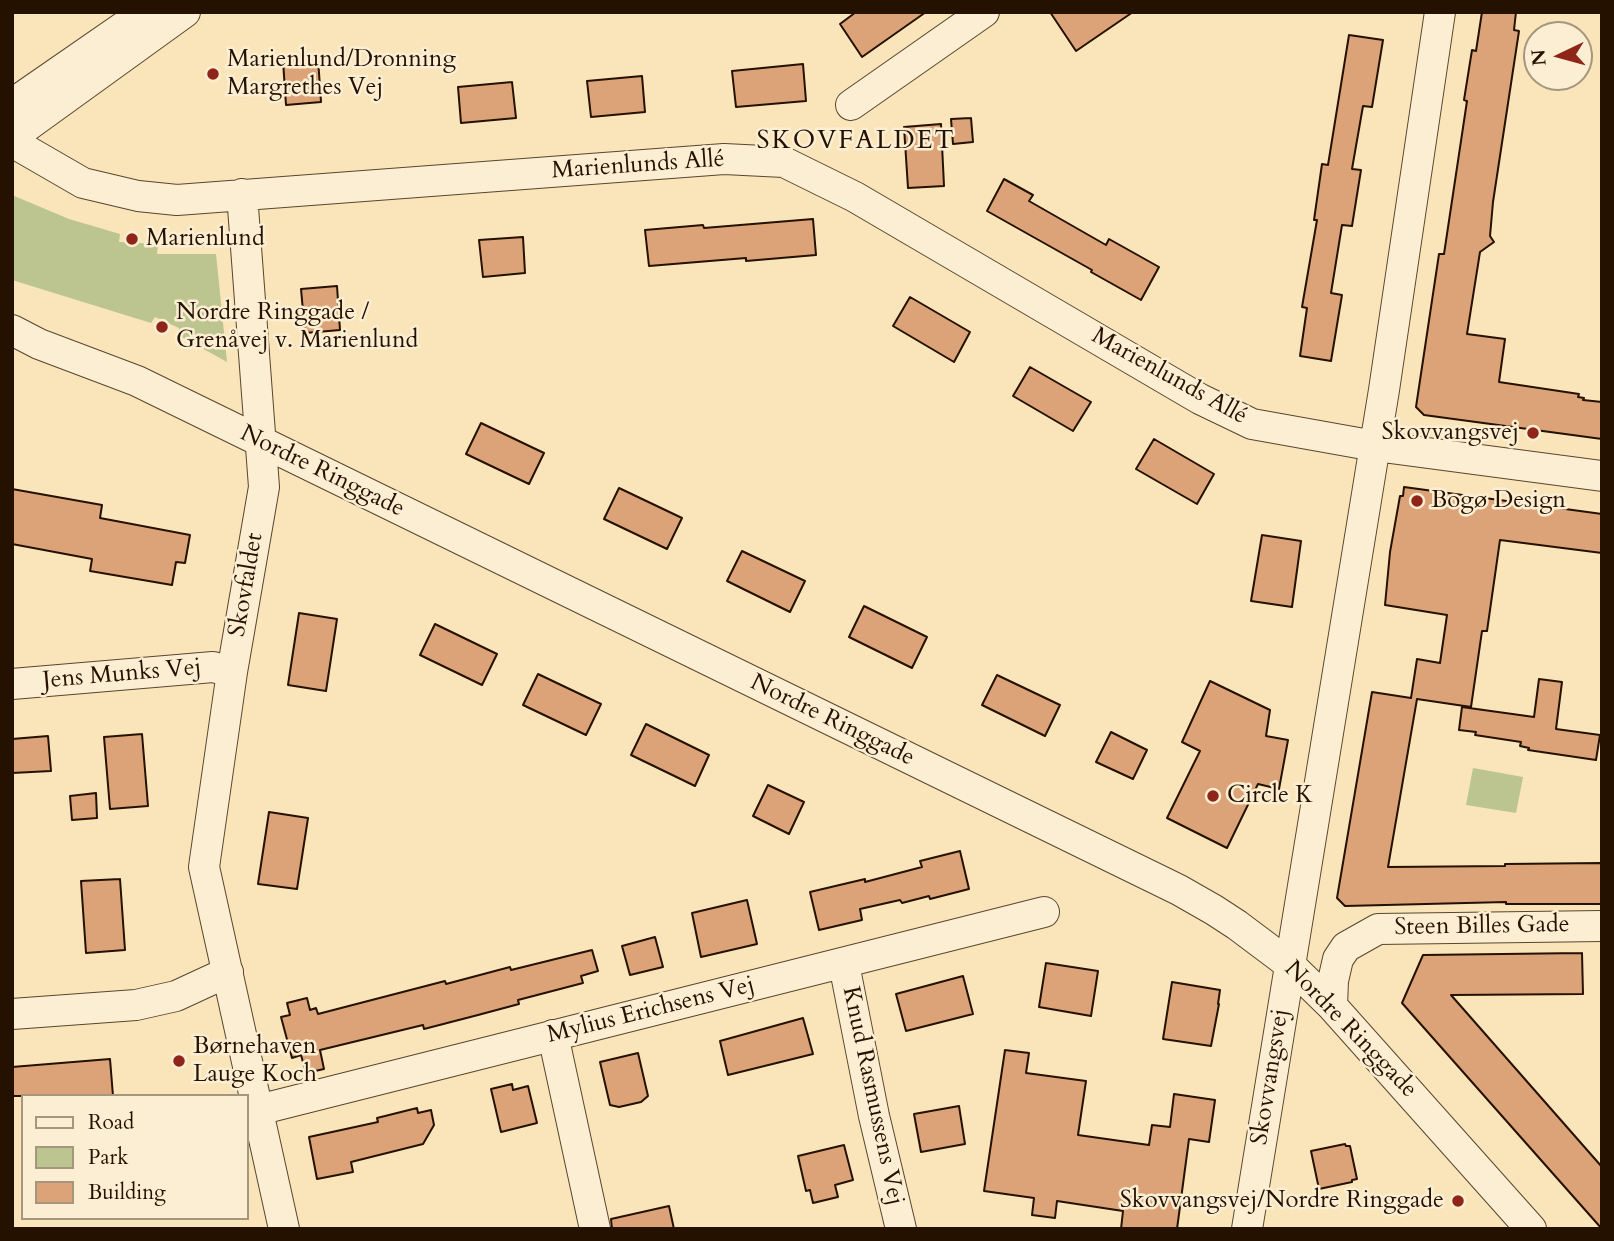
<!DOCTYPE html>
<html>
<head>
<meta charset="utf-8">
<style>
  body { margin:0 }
  #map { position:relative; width:1614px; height:1241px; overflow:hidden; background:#f9e5b9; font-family:Cardo,serif }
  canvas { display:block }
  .frame { position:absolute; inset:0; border:14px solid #241100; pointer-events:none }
  .legend { position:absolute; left:21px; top:1094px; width:228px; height:126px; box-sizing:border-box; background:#fbeed2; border:2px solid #a5967e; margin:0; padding:9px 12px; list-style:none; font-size:21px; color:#241100 }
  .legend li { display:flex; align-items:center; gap:14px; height:35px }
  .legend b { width:35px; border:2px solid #a5967e }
  .north { position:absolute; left:1523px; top:21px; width:70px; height:70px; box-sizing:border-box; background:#fbeed2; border:2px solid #a5967e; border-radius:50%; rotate:265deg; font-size:19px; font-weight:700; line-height:28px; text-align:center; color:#241100 }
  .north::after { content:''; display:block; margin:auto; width:24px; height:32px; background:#8f2418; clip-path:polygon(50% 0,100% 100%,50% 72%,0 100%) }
</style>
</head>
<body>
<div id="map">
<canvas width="1614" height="1241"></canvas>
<div class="frame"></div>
<ul class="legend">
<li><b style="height:9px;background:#fbeed2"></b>Road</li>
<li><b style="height:19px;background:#bcc590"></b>Park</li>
<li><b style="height:19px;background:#dda378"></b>Building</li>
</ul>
<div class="north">N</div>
</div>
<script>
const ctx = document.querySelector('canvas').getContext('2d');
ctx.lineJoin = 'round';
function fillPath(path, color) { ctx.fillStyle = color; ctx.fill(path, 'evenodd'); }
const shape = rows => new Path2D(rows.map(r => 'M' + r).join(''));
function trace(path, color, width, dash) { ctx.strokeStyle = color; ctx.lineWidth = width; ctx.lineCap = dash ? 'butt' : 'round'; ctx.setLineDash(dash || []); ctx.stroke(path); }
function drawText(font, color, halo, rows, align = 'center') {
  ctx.font = font + ' Cardo,serif'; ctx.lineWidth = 5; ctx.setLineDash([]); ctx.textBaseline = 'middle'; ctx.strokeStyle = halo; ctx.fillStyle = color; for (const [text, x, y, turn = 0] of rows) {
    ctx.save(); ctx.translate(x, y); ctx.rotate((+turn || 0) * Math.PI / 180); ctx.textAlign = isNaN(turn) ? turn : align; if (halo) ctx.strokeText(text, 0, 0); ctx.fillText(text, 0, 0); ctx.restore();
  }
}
const green = shape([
  [12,195,69,219,120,234,119,242,158,244,157,254,216,254,227,362,178,335,179,328,155,317,151,323,12,280],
  [1473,768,1523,777,1516,813,1466,805]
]);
const building = shape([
  [856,12,926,12,862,57,840,24,856,12],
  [1050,12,1133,12,1076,51,1050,12],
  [1482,12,1516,12,1514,30,1519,31,1493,202,1490,236,1494,242,1480,252,1467,334,1505,339,1499,382,1579,394,1578,397,1584,398,1583,400,1602,402,1602,439,1424,415,1416,407,1439,254,1444,254,1467,101,1464,100,1472,50,1476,51,1482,12],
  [1349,35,1383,40,1372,107,1363,106,1352,169,1361,170,1352,226,1342,225,1331,293,1342,295,1331,361,1300,356,1307,308,1302,307,1317,220,1314,220,1322,164,1328,165,1349,35],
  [318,58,321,102,286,105,283,61,318,58],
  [803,64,806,101,736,107,732,71,803,64],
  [642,76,645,112,591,117,587,81,642,76],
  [512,82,516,118,461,123,458,87,512,82],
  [971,118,973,142,953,144,951,119,971,118],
  [941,124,944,186,908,188,904,127,941,124],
  [1004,179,1033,195,1029,201,1106,245,1109,239,1159,267,1141,300,1091,272,1092,270,987,211,1004,179],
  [813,219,816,255,746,261,746,258,649,266,645,230,703,225,704,228,813,219],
  [523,237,525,273,483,277,479,240,523,237],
  [337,286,340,330,305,333,301,289,337,286],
  [910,297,970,332,954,362,893,326,910,297],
  [1030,367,1091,402,1073,431,1013,396,1030,367],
  [481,423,544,453,529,484,466,454,481,423],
  [1154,439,1214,474,1197,504,1136,469,1154,439],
  [1404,487,1602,514,1602,553,1500,540,1487,631,1482,631,1471,707,1417,699,1388,867,1505,866,1505,864,1602,863,1602,904,1506,904,1506,902,1345,906,1337,898,1372,692,1411,698,1417,659,1440,663,1447,615,1385,605,1390,552,1400,496,1403,496,1404,487],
  [619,488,682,518,667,549,604,519,619,488],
  [12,489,102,505,100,518,190,535,185,563,176,562,172,585,90,571,92,559,12,544,12,489],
  [1262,535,1301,541,1292,607,1251,601,1262,535],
  [742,551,805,581,790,612,727,581,742,551],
  [864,606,927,637,912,668,849,637,864,606],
  [299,613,337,619,326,691,288,685,299,613],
  [435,624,497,654,482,685,420,655,435,624],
  [538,674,601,704,586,735,523,705,538,674],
  [997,675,1060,705,1045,736,982,705,997,675],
  [1539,679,1562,682,1556,729,1600,735,1596,760,1528,750,1529,748,1520,746,1521,742,1475,735,1476,732,1459,730,1462,707,1534,717,1539,679],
  [1210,681,1270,710,1266,736,1288,740,1279,789,1258,784,1227,848,1167,818,1200,751,1182,742,1210,681],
  [646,724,709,755,695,786,631,755,646,724],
  [1111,732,1147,750,1133,779,1096,762,1111,732],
  [142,734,148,806,110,809,104,737,142,734],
  [48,736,51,771,12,773,12,739,48,736],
  [768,785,804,802,789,834,753,816,768,785],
  [96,793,97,818,72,820,70,796,96,793],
  [269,812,308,818,297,889,258,884,269,812],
  [960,851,969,889,930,899,929,896,902,903,900,900,860,909,862,920,819,930,810,892,865,879,865,882,922,867,920,861,960,851],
  [120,879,125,950,86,953,81,881,120,879],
  [747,900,757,944,701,957,692,913,747,900],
  [655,937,663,967,630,975,622,946,655,937],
  [592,950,598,971,581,976,583,983,518,1000,519,1004,478,1015,424,1029,423,1025,320,1050,324,1069,306,1073,301,1055,292,1058,281,1017,290,1015,287,1003,307,998,310,1010,316,1008,318,1014,445,981,446,984,510,967,511,970,592,950],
  [1582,953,1583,994,1451,995,1602,1167,1602,1229,1402,1003,1423,955,1582,953],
  [1046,963,1098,971,1091,1016,1039,1007,1046,963],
  [963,976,973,1014,906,1031,896,994,963,976],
  [1172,982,1220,990,1218,1004,1219,1004,1211,1046,1163,1039,1172,982],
  [803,1018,813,1054,728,1075,720,1041,803,1018],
  [1005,1050,1029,1053,1026,1073,1086,1081,1078,1135,1149,1145,1152,1125,1170,1127,1174,1094,1215,1100,1209,1142,1189,1139,1177,1229,1121,1229,1123,1211,1057,1201,1055,1218,1032,1215,1034,1198,984,1191,1005,1050],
  [638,1053,648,1096,641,1102,619,1107,610,1105,600,1062,638,1053],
  [110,1059,113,1096,12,1096,12,1067,110,1059],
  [512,1084,513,1090,528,1086,537,1123,501,1132,491,1089,512,1084],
  [959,1106,965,1144,921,1152,914,1114,959,1106],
  [417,1108,418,1113,431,1110,434,1125,423,1144,351,1162,353,1172,317,1179,309,1137,378,1122,377,1118,417,1108],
  [1345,1144,1346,1146,1350,1146,1357,1179,1352,1180,1352,1182,1319,1189,1311,1151,1345,1144],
  [844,1145,853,1180,835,1185,838,1197,813,1203,810,1190,806,1191,798,1156,844,1145],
  [669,1206,674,1229,612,1229,611,1219,669,1206]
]);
const minor = shape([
  [12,104,145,12],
  [851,105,984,12],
  [12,137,185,12],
  [12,142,83,183,138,196,177,200,724,159,784,162,855,197,1200,399,1252,424,1375,446,1602,476],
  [242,194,264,487,232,672,204,867,284,1229],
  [12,330,39,344,137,381,1179,890,1214,910,1237,925,1289,964,1332,1006,1531,1229],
  [12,684,213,667,232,672],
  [844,964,874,1116,901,1229],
  [1332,1006,1333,981,1338,959,1346,947,1378,929,1602,926],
  [12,1014,136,1005,176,996,228,972],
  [553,1035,595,1229],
  [258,1110,1044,912],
  [1247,1229,1384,390,1440,12]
]);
const markers = [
  [213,74,7,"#8f2418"],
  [132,239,7,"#8f2418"],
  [162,327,7,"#8f2418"],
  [1533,433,7,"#8f2418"],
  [1417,501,7,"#8f2418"],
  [1213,796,7,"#8f2418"],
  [179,1061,7,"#8f2418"],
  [1458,1201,7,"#8f2418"]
];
const poiNames = [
  ["Marienlund/Dronning",227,60],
  ["Margrethes Vej",227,88],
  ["Marienlund",146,239],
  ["Nordre Ringgade /",176,313],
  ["Grenåvej v. Marienlund",176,341],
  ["Skovvangsvej",1519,433,"right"],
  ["Bogø Design",1431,501],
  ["Circle K",1227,796],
  ["Børnehaven",193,1047],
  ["Lauge Koch",193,1075],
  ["Skovvangsvej/Nordre Ringgade",1444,1201,"right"]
];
const streetNames = [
  ["Marienlunds Allé",638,166,-4],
  ["Marienlunds Allé",1169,377,29],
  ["Nordre Ringgade",322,472,26],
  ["Skovfaldet",247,585,-80],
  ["Jens Munks Vej",122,675,-5],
  ["Nordre Ringgade",832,721,26],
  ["Steen Billes Gade",1482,927,-1],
  ["Mylius Erichsens Vej",651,1011,-14],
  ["Nordre Ringgade",1350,1030,46],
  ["Skovvangsvej",1271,1077,-81],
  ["Knud Rasmussens Vej",872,1096,78]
];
const neighbourhoodNames = [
  ["SKOVFALDET",856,142]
];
fillPath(green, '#bcc590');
fillPath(building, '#dda378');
trace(building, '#241100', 2);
trace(minor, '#59462e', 32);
trace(minor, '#fbeed2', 30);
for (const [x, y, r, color] of markers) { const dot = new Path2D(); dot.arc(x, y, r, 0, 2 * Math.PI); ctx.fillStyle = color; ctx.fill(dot); trace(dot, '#fbeed2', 2.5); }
drawText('24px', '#241100', '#fbeed2', poiNames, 'left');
drawText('24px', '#241100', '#fbeed2', streetNames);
ctx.letterSpacing = '2px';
drawText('26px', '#241100', '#fbeed2', neighbourhoodNames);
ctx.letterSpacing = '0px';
</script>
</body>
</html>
